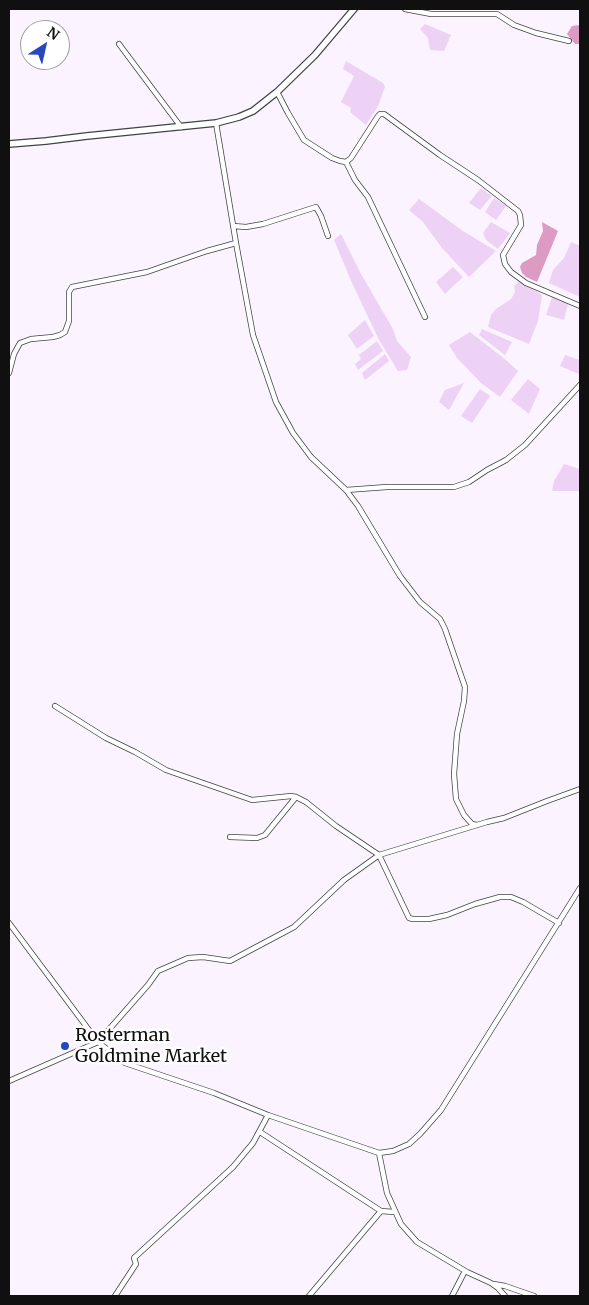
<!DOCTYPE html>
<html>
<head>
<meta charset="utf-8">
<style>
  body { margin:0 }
  #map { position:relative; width:589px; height:1305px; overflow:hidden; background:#fbf3ff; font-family:Merriweather,serif }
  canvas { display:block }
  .frame { position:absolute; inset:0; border:10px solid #101010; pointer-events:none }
  .north { position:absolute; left:20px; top:20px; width:50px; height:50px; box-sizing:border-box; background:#fff; border:1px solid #9f9f9f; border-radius:50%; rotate:35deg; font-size:14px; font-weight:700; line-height:20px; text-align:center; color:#101010 }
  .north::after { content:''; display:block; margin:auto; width:18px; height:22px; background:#2647c2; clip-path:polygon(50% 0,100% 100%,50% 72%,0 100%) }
</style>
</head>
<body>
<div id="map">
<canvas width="589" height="1305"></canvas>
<div class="frame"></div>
<div class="north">N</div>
</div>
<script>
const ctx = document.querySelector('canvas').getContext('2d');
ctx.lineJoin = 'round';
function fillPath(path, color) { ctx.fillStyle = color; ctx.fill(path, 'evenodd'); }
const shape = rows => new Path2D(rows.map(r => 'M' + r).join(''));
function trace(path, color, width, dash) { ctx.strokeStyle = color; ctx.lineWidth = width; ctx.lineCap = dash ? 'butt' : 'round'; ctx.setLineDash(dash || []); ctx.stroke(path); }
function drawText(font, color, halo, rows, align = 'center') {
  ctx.font = font + ' Merriweather,serif'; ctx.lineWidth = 5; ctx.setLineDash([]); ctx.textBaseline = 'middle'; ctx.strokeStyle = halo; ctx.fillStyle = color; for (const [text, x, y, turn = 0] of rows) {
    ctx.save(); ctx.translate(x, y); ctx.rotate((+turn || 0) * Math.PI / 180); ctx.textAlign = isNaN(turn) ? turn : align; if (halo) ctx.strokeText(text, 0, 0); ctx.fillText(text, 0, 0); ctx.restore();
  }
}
const farmland = shape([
  [425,24,451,35,444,51,430,50,428,38,420,29],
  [346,61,383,83,385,87,378,106,366,125,350,112,351,108,341,102,354,76,343,69],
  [481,188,492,196,480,210,469,203],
  [494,198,506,206,496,220,485,212],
  [419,199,463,231,496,251,469,277,442,248,423,222,409,210],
  [491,222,510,233,498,249,486,240,483,233],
  [341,234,361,274,393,329,397,341,411,357,407,370,398,371,379,340,352,283,334,240],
  [571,242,580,246,580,297,549,283,553,270,564,258],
  [453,267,463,277,445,294,436,282],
  [519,281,542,295,538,321,529,344,488,327,491,315,496,309,511,299,515,292,514,286],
  [552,297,568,304,564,320,546,315],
  [365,320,374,336,357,349,348,335],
  [482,329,512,342,505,355,479,335],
  [470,332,506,360,518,371,500,397,481,383,457,358,449,345],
  [377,341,383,351,358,370,355,364,361,359,359,355],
  [385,354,389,361,365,380,362,373],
  [565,355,580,360,579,374,560,366],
  [528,379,540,389,529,414,511,400],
  [464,383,449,410,439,402,445,390],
  [480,389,490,396,472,423,461,416],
  [564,464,580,469,580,491,552,491,554,481]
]);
const forest = shape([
  [580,25,580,44,575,44,567,34,572,26],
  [542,222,558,231,537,282,526,277,522,273,520,267,522,263,536,255,537,245,543,231]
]);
const minor = shape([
  [405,9,431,14,497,14,514,25,536,33,569,41],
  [119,44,181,127],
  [277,92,288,113,304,140,332,158,340,161,346,162,351,158,378,116,380,114,384,114,440,155,478,180,518,211,520,215,521,225,503,255,505,264,511,272,526,283,580,306],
  [216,123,236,243,253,335,276,402,293,433,311,457,346,490,358,506,400,576,420,602,440,619,445,629,465,687,464,701,457,734,454,774,456,799,464,815,472,824,477,825],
  [346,162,355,180,368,197,425,317],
  [233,226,246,227,263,224,316,207,321,216,328,236],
  [9,373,14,354,20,343,31,339,53,337,60,335,65,332,69,321,69,292,72,287,147,272,207,251,236,243],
  [346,490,387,487,454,487,469,482,487,470,506,460,525,445,580,385],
  [55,706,106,738,135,752,166,770,252,800,291,796,296,797,306,802,336,826,379,855,409,918,413,919,429,919,447,915,475,904,500,897,511,897,523,902,559,923],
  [230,837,257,838,265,835,296,797],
  [9,923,98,1042,125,1063,214,1093,268,1115,379,1153,393,1151,409,1144,420,1134,441,1110,580,888],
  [9,1081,98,1042,148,985,158,971,188,958,203,957,230,961,294,927,344,880,379,855,487,822,504,818,547,801,580,789],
  [260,1132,381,1211,394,1212],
  [379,1153,387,1193,401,1224,417,1242,467,1272,491,1283,498,1288,505,1296],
  [494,1284,505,1286,534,1296],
  [115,1296,136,1264,134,1258,233,1167,253,1143,268,1115],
  [309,1296,381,1211],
  [452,1296,465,1271]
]);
const tertiary = shape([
  [9,144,46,141,87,136,216,123,239,117,253,111,277,92,315,55,354,9]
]);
const markers = [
  [65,1046,5,"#2647c2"]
];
const poiNames = [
  ["Rosterman",75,1036],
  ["Goldmine Market",75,1057]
];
fillPath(farmland, '#edd2f6');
fillPath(forest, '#db9bc2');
trace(minor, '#434343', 6);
trace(tertiary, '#434343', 8);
trace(minor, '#fff', 4.5);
trace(tertiary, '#fff', 5.5);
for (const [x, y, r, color] of markers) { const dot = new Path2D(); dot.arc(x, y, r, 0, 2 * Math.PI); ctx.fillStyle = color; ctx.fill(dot); trace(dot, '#fff', 2); }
drawText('18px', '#101010', '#fff', poiNames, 'left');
</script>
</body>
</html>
